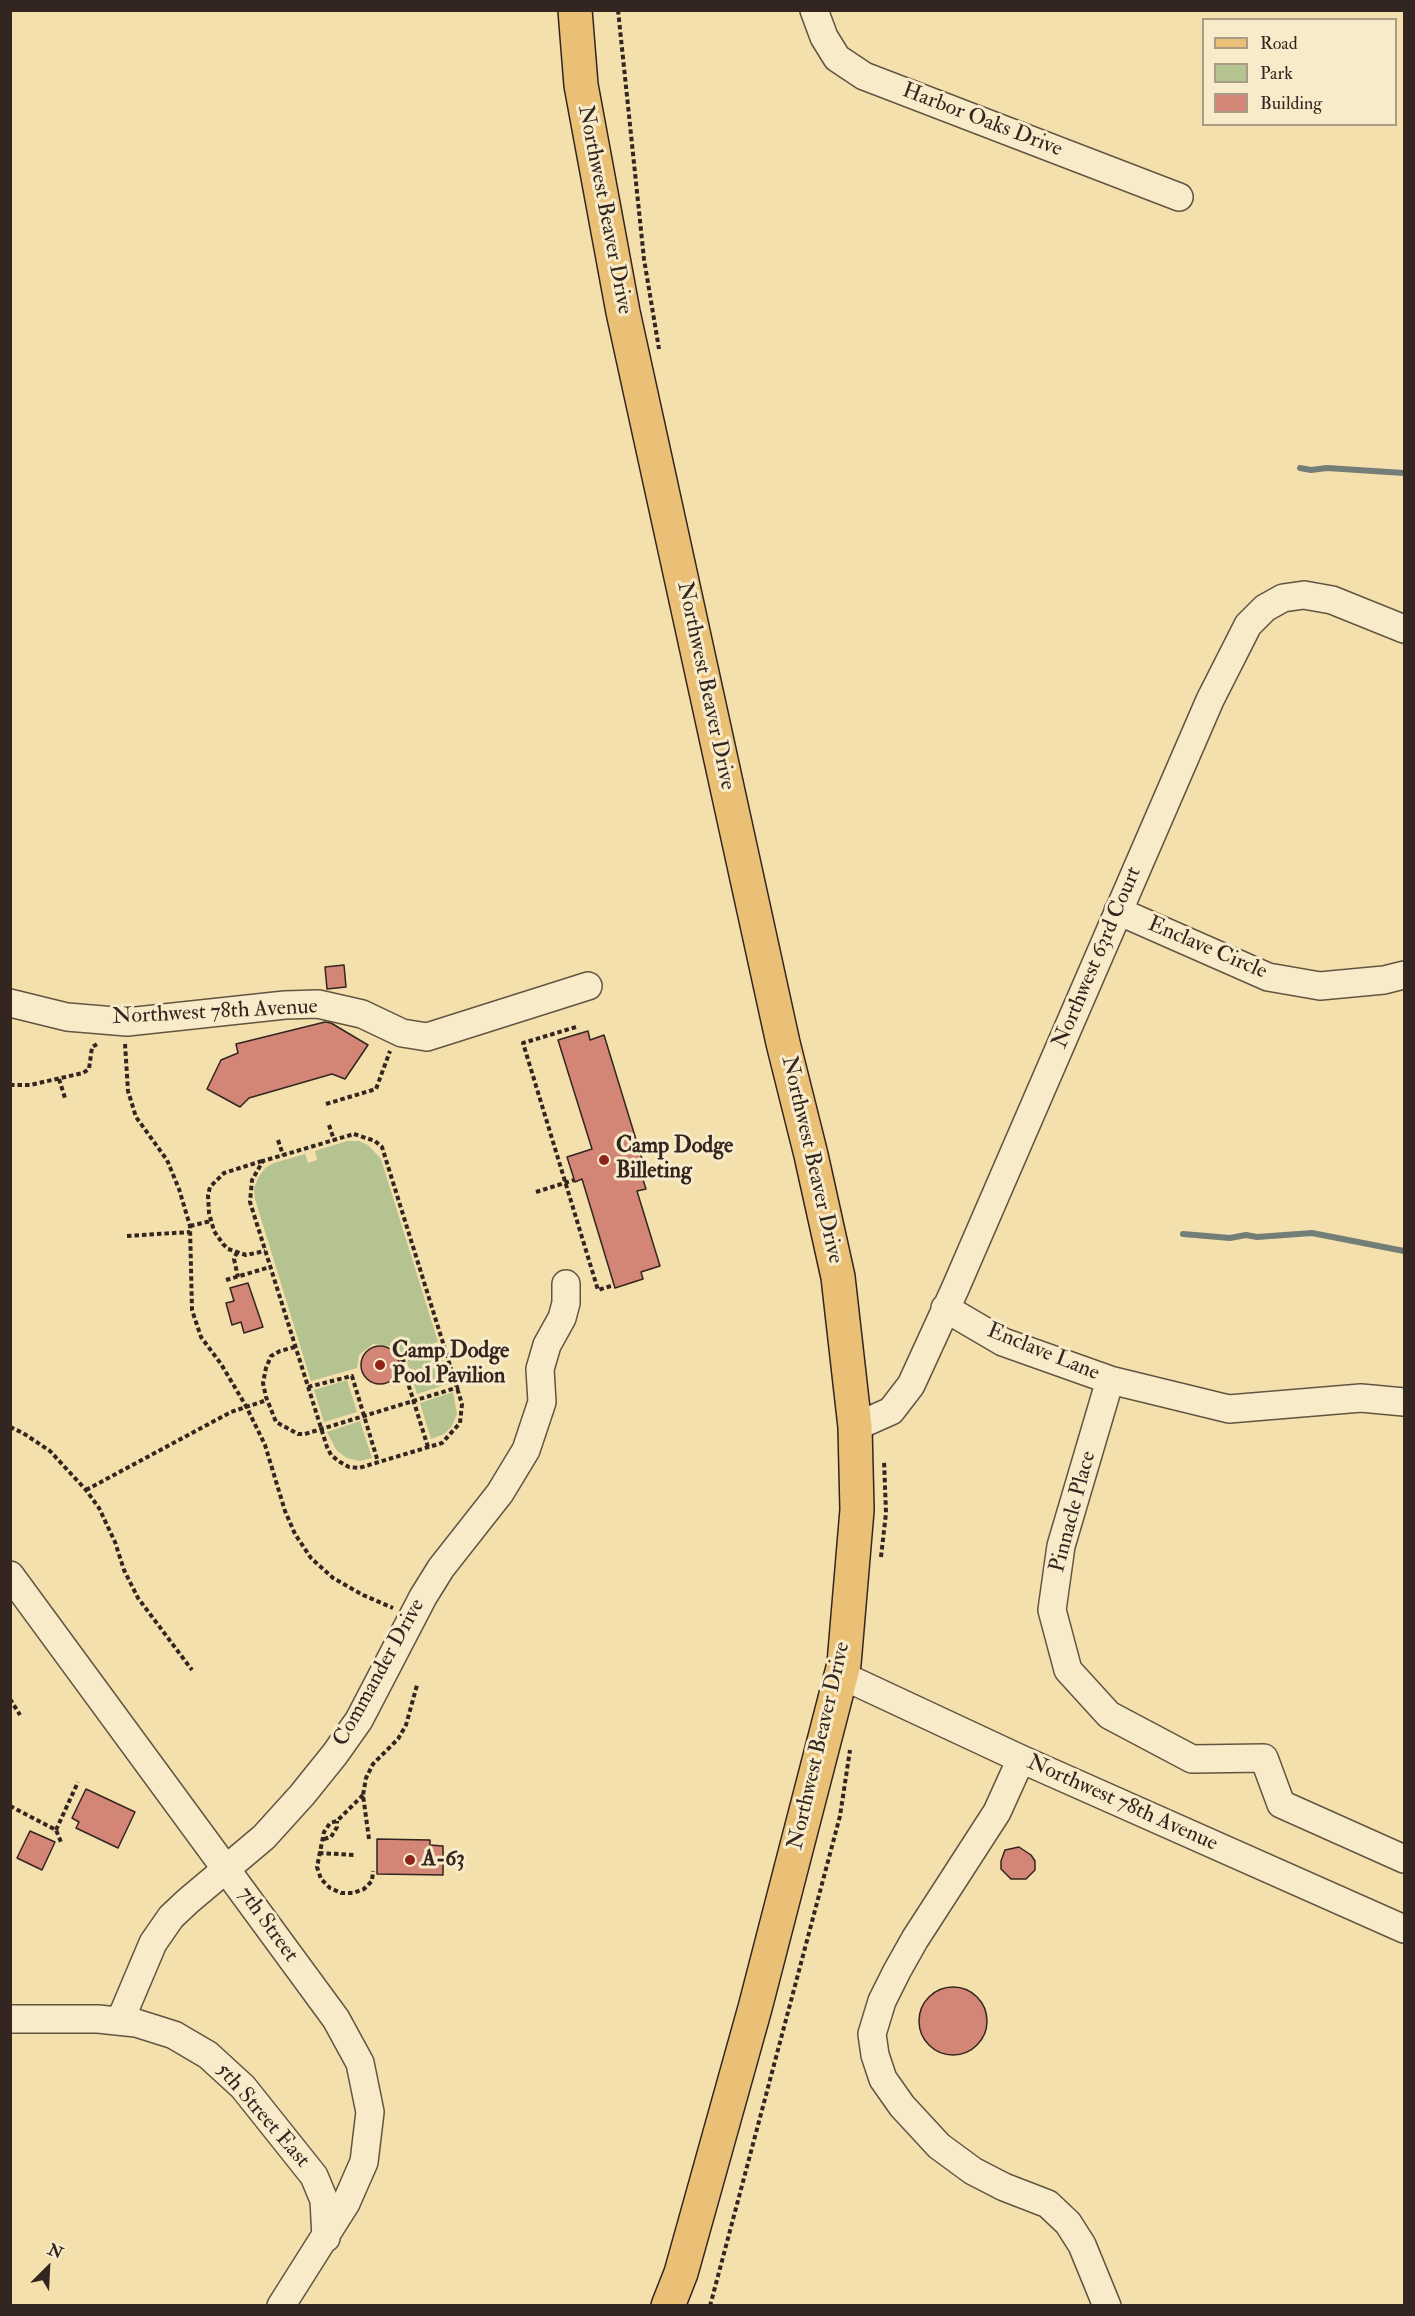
<!DOCTYPE html>
<html>
<head>
<meta charset="utf-8">
<style>
  body { margin:0 }
  #map { position:relative; width:1415px; height:2316px; overflow:hidden; background:#f3e0ad; font-family:"IM FELL Double Pica",serif }
  canvas { display:block }
  .frame { position:absolute; inset:0; border:12px solid #33251f; pointer-events:none }
  .legend { position:absolute; left:1202px; top:18px; width:195px; height:108px; box-sizing:border-box; background:#f7ebca; border:2px solid #a99c86; margin:0; padding:8px 10px; list-style:none; font-size:18px; color:#33251f }
  .legend li { display:flex; align-items:center; gap:12px; height:30px }
  .legend b { width:30px; border:2px solid #a99c86 }
  .north { position:absolute; left:18px; top:2238px; width:60px; height:60px; -webkit-text-stroke:4px #f7ebca; paint-order:stroke; rotate:24deg; font-size:16px; font-weight:700; line-height:24px; text-align:center; color:#33251f }
  .north::after { content:''; display:block; margin:auto; width:21px; height:27px; background:#33251f; clip-path:polygon(50% 0,100% 100%,50% 72%,0 100%) }
</style>
</head>
<body>
<div id="map">
<canvas width="1415" height="2316"></canvas>
<div class="frame"></div>
<ul class="legend">
<li><b style="height:8px;background:#eac076"></b>Road</li>
<li><b style="height:16px;background:#b4c38f"></b>Park</li>
<li><b style="height:16px;background:#d48676"></b>Building</li>
</ul>
<div class="north">N</div>
</div>
<script>
const ctx = document.querySelector('canvas').getContext('2d');
ctx.lineJoin = 'round';
function fillPath(path, color) { ctx.fillStyle = color; ctx.fill(path, 'evenodd'); }
const shape = rows => new Path2D(rows.map(r => 'M' + r).join(''));
function trace(path, color, width, dash) { ctx.strokeStyle = color; ctx.lineWidth = width; ctx.lineCap = dash ? 'butt' : 'round'; ctx.setLineDash(dash || []); ctx.stroke(path); }
function drawText(font, color, halo, rows, align = 'center') {
  ctx.font = font + ' "IM FELL Double Pica",serif'; ctx.lineWidth = 6; ctx.setLineDash([]); ctx.textBaseline = 'middle'; ctx.strokeStyle = halo; ctx.fillStyle = color; for (const [text, x, y, turn = 0] of rows) {
    ctx.save(); ctx.translate(x, y); ctx.rotate((+turn || 0) * Math.PI / 180); ctx.textAlign = isNaN(turn) ? turn : align; if (halo) ctx.strokeText(text, 0, 0); ctx.fillText(text, 0, 0); ctx.restore();
  }
}
const green = shape([
  [347,1141,359,1141,368,1145,381,1159,438,1342,398,1354,390,1346,373,1344,359,1355,357,1368,311,1381,255,1199,254,1188,259,1176,266,1167,274,1163,305,1154,308,1163,317,1160,315,1151],
  [440,1351,451,1383,417,1394,407,1362],
  [347,1380,357,1412,324,1422,314,1390],
  [453,1392,457,1414,452,1426,444,1434,431,1439,420,1403],
  [360,1421,372,1458,359,1461,347,1458,337,1451,327,1432]
]);
const stream = shape([
  [1300,468,1311,470,1327,468,1404,473],
  [1183,1234,1230,1238,1246,1235,1257,1237,1312,1233,1404,1251]
]);
const building = shape([
  [344,965,346,987,327,989,325,967,344,965],
  [325,1022,331,1023,368,1045,345,1079,332,1074,249,1098,240,1107,207,1089,221,1060,238,1053,236,1044,325,1022],
  [588,1031,590,1040,604,1035,642,1159,637,1161,646,1189,637,1191,660,1266,641,1272,643,1279,615,1288,582,1179,575,1182,567,1157,592,1149,558,1040,588,1031],
  [248,1283,263,1327,244,1333,241,1322,232,1325,226,1303,234,1301,230,1288,248,1283],
  '361 1365a19 19 0 1 1 38 0a19 19 0 1 1-38 0Z',
  [86,1789,135,1812,118,1848,76,1828,79,1822,72,1818,86,1789],
  [30,1831,55,1842,42,1870,17,1858,30,1831],
  [377,1839,430,1840,430,1845,443,1846,443,1875,377,1874,377,1839],
  [1019,1847,1031,1855,1035,1861,1035,1870,1026,1879,1011,1879,1001,1869,1001,1861,1005,1850,1019,1847],
  '919 2021a34 34 0 1 1 68 0a34 34 0 1 1-68 0Z'
]);
const path = shape([
  [618,10,644,259,659,349],
  [576,1027,523,1043,598,1290,614,1285],
  [125,1044,128,1091,136,1117,167,1160,179,1189,190,1226,192,1310,201,1337,221,1364,246,1406,265,1445,285,1511,295,1534,311,1558,333,1578,363,1595,393,1608],
  [59,1079,65,1098],
  [10,1085,30,1085,83,1073,89,1069,92,1047,99,1043],
  [326,1104,376,1089,390,1051],
  [329,1125,334,1140],
  [354,1134,375,1141,382,1147,462,1404,460,1423,442,1443,359,1468,349,1467,340,1462,331,1455,327,1447,250,1202,252,1180,263,1161,354,1134],
  [278,1140,283,1155],
  [262,1161,224,1173,210,1187,208,1195,209,1213,214,1231,223,1244,228,1249,246,1255,265,1251],
  [536,1192,574,1180],
  [190,1226,211,1221],
  [127,1236,190,1232],
  [237,1252,234,1259,238,1277],
  [226,1280,270,1267],
  [295,1347,280,1351,271,1356,266,1368,263,1383,266,1397,276,1422,298,1434,305,1434,459,1387],
  [308,1387,352,1376,378,1462],
  [10,1427,23,1433,50,1451,86,1490,99,1508,115,1542,124,1570,138,1598,192,1670],
  [428,1447,401,1361,446,1347],
  [86,1490,231,1412,267,1400],
  [881,1557,886,1513,884,1460],
  [10,1699,20,1715],
  [363,1795,337,1821,330,1823,324,1832,317,1867,321,1879,330,1888,341,1893,353,1893,364,1889,372,1881,373,1871],
  [10,1806,56,1830,61,1842],
  [56,1830,78,1782],
  [324,1839,331,1837,337,1827,337,1821],
  [369,1839,363,1795,366,1778,373,1764,398,1739,406,1725,417,1685],
  [319,1853,355,1855],
  [710,2306,840,1816,850,1750]
]);
const minor = shape([
  [814,10,824,37,837,58,864,76,1179,197],
  [1118,911,1268,977,1320,986,1384,980,1404,975],
  [10,1003,67,1017,127,1022,285,1005,318,1004,362,1014,402,1033,427,1037,588,986],
  [945,1308,1003,1342,1110,1380,1229,1409,1361,1398,1404,1402],
  [1110,1380,1061,1546,1052,1610,1068,1670,1109,1715,1192,1759,1264,1758,1281,1804,1404,1859],
  [855,1427,891,1411,911,1385,955,1289,1210,700,1248,625,1265,608,1283,598,1304,595,1332,600,1404,629],
  [10,1575,336,2019,360,2063,370,2112,364,2162,346,2203,281,2306],
  [841,1675,1021,1759,1404,1929],
  [1021,1759,997,1812,915,1939,897,1971,882,2001,872,2034,875,2055,883,2079,902,2106,939,2146,973,2171,1004,2187,1048,2204,1068,2223,1082,2245,1107,2306],
  [10,2019,98,2019,136,2023,174,2035,208,2055,243,2087,314,2176,324,2200,326,2238],
  [120,2021,153,1943,171,1917,188,1901,264,1837,302,1795,335,1754,359,1720,423,1597,441,1568,500,1493,526,1450,542,1402,540,1369,547,1345,562,1318,566,1303,566,1284]
]);
const major = shape([
  [575,10,581,85,623,312,783,1043,811,1155,838,1277,855,1427,857,1510,844,1664,755,2008,681,2273,668,2306]
]);
const markers = [
  [604,1160,6,"#8f2418"],
  [380,1365,6,"#8f2418"],
  [410,1860,6,"#8f2418"]
];
const streetNames = [
  ["Harbor Oaks Drive",982,121,21],
  ["Northwest Beaver Drive",604,210,79],
  ["Northwest Beaver Drive",705,686,78],
  ["Enclave Circle",1207,949,23],
  ["Northwest 63rd Court",1098,958,-67],
  ["Northwest 78th Avenue",215,1013,-3],
  ["Northwest Beaver Drive",811,1160,77],
  ["Enclave Lane",1043,1353,22],
  ["Pinnacle Place",1074,1512,-75],
  ["Commander Drive",380,1673,-61],
  ["Northwest Beaver Drive",820,1746,-77],
  ["Northwest 78th Avenue",1122,1804,24],
  ["7th Street",267,1925,54],
  ["5th Street East",262,2116,49]
];
const poiNames = [
  ["Camp Dodge",616,1147],
  ["Billeting",616,1172],
  ["Camp Dodge",392,1352],
  ["Pool Pavilion",392,1377],
  ["A-63",422,1860]
];
fillPath(green, '#b4c38f');
trace(stream, '#747e79', 6);
fillPath(building, '#d48676');
trace(building, '#33251f', 1.5);
trace(minor, '#635442', 30);
trace(major, '#33251f', 36);
trace(path, '#33251f', 4, [4.5, 3]);
trace(minor, '#f7ebca', 27);
trace(major, '#eac076', 33);
for (const [x, y, r, color] of markers) { const dot = new Path2D(); dot.arc(x, y, r, 0, 2 * Math.PI); ctx.fillStyle = color; ctx.fill(dot); trace(dot, '#f7ebca', 2); }
drawText('22px', '#33251f', '#f7ebca', streetNames);
drawText('bold 22px', '#33251f', '#f7ebca', poiNames, 'left');
</script>
</body>
</html>
